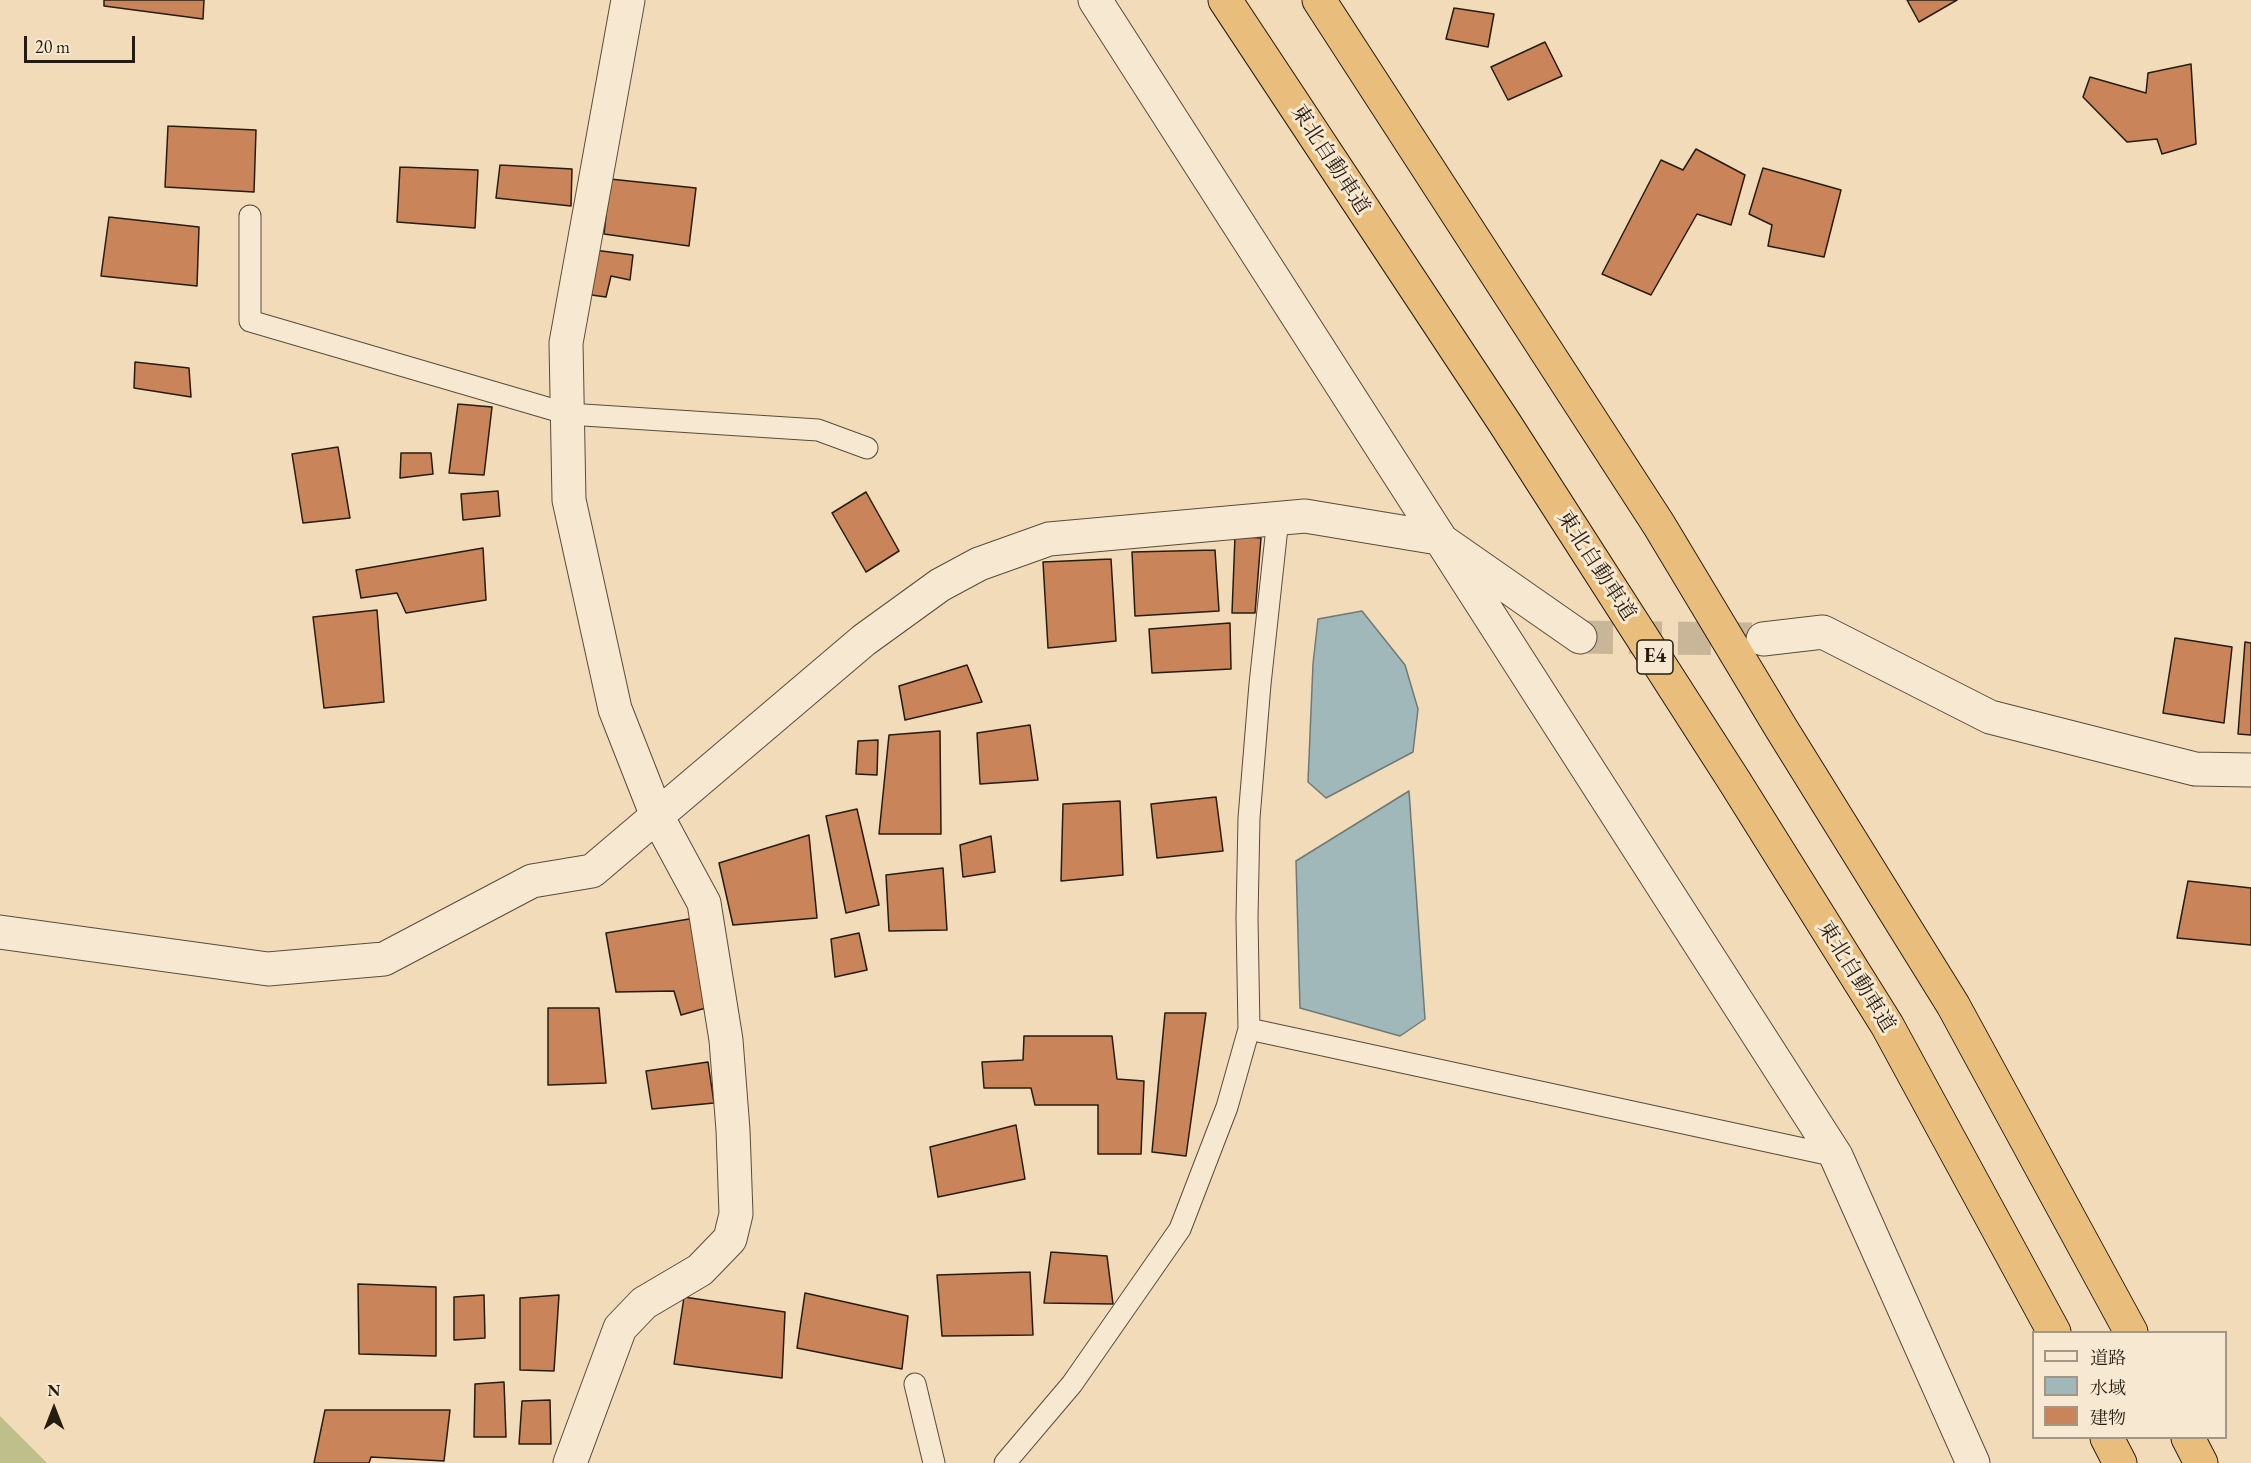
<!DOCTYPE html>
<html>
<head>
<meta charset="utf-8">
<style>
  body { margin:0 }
  #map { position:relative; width:2251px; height:1463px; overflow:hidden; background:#f2dbb8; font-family:"EB Garamond","Noto Serif JP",serif }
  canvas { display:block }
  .legend { position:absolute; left:2032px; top:1331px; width:195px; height:108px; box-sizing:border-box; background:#f7e8d1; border:2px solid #a39684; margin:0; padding:8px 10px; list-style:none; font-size:18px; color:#251c11 }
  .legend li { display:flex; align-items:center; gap:12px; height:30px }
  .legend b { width:30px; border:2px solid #a39684 }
  .north { position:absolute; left:24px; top:1379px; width:60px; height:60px; -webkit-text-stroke:4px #f7e8d1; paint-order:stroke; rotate:0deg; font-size:16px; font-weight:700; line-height:24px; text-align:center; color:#251c11 }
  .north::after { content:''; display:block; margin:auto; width:21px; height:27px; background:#251c11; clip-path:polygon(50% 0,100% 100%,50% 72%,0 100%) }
  .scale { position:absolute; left:24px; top:36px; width:111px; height:27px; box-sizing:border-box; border:3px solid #251c11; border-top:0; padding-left:8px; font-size:18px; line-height:21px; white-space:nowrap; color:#251c11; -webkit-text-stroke:4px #f7e8d1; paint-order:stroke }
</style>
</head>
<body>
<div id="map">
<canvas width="2251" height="1463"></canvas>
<ul class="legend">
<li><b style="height:8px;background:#f7e8d1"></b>道路</li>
<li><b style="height:16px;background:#a0b8ba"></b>水域</li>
<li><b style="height:16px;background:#c98459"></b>建物</li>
</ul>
<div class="north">N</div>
<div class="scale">20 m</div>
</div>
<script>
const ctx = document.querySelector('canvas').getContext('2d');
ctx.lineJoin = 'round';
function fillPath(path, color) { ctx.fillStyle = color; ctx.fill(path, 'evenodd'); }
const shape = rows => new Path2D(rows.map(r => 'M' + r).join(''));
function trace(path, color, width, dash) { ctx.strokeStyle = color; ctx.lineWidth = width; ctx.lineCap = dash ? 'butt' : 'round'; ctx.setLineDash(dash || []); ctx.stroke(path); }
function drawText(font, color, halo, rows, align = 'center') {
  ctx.font = font + ' "EB Garamond","Noto Serif JP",serif'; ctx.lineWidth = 6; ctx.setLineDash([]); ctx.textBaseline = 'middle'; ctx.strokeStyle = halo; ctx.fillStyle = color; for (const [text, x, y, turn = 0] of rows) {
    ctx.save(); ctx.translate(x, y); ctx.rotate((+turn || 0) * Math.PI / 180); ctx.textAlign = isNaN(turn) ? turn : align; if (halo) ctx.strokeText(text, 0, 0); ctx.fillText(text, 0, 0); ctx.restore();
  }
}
const green = shape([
  [0,1416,47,1463,0,1463]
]);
const water = shape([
  [1362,611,1405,665,1418,709,1413,752,1326,798,1308,782,1313,664,1318,619,1362,611],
  [1409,791,1425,1019,1400,1036,1300,1008,1296,861,1409,791]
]);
const building = shape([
  [104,0,204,0,203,19,104,6,104,0],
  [1907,0,1957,0,1919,22,1907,0],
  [1454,8,1494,14,1488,47,1446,39,1454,8],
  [1545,42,1562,76,1508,100,1491,67,1545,42],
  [2191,64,2196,144,2162,154,2157,139,2127,142,2083,97,2090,77,2146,93,2148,73,2191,64],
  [168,126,256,130,254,192,165,187,168,126],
  [1696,149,1745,175,1731,225,1697,214,1651,295,1602,274,1661,160,1683,170,1696,149],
  [500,165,572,169,571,206,496,198,500,165],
  [400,167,478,170,475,228,397,222,400,167],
  [1763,168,1841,190,1824,257,1768,246,1772,225,1749,214,1763,168],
  [610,179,696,188,689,246,604,234,610,179],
  [109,217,199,227,197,286,101,276,109,217],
  [594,250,633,255,630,280,611,276,606,297,584,294,594,250],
  [135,362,189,368,191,397,134,388,135,362],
  [458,404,492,407,484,475,449,473,458,404],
  [338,447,350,518,303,523,292,454,338,447],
  [401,453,431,453,433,474,400,478,401,453],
  [498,491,500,516,463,520,461,494,498,491],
  [866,492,899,551,866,572,832,513,866,492],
  [1235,536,1261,538,1255,613,1232,613,1235,536],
  [483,548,486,600,406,613,397,593,361,598,356,570,483,548],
  [1215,550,1219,611,1135,616,1132,552,1215,550],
  [1111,559,1116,641,1048,648,1043,562,1111,559],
  [377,610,384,702,324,708,313,617,377,610],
  [1230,623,1231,669,1152,673,1149,629,1230,623],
  [2175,638,2232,647,2224,723,2163,713,2175,638],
  [2245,642,2251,643,2251,735,2238,734,2245,642],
  [967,665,982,702,905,720,899,686,967,665],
  [1030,725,1038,780,980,784,977,733,1030,725],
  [940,731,941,834,879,834,889,735,940,731],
  [878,740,877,775,856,774,858,741,878,740],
  [1216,797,1223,851,1157,858,1151,804,1216,797],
  [1120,801,1123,875,1061,881,1063,804,1120,801],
  [857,809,879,905,846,913,826,816,857,809],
  [809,835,817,918,733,925,719,863,809,835],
  [991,836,995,872,963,877,960,845,991,836],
  [943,868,947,930,889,931,886,875,943,868],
  [2188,881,2251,888,2251,945,2177,938,2188,881],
  [695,918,713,1006,681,1015,674,991,616,992,606,933,695,918],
  [859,933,867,970,835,977,831,939,859,933],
  [548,1008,599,1008,606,1083,548,1085,548,1008],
  [1165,1013,1206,1013,1186,1156,1152,1152,1165,1013],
  [1024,1036,1112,1036,1117,1079,1144,1081,1141,1154,1098,1154,1098,1105,1035,1105,1031,1088,984,1088,982,1062,1023,1060,1024,1036],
  [708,1062,714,1103,652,1109,646,1071,708,1062],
  [1016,1125,1025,1179,938,1197,930,1147,1016,1125],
  [1051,1252,1107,1256,1113,1304,1044,1303,1051,1252],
  [1030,1272,1033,1335,942,1336,937,1275,1030,1272],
  [358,1284,436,1287,436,1356,359,1354,358,1284],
  [805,1293,908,1316,902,1369,797,1348,805,1293],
  [484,1295,485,1338,454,1340,454,1297,484,1295],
  [559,1295,554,1371,520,1370,520,1298,559,1295],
  [684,1297,785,1312,782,1378,674,1364,684,1297],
  [504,1382,506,1437,474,1437,475,1384,504,1382],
  [550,1400,551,1444,519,1444,522,1401,550,1400],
  [325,1410,450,1410,444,1461,371,1457,369,1463,314,1463,325,1410]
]);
const streetTunnel = shape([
  [1580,637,1752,639]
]);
const lane = shape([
  [250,216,250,321,568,414,818,430,867,448],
  [1249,1029,1836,1156],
  [915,1384,934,1463],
  [1005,1463,1072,1384,1180,1229,1227,1107,1249,1029,1247,918,1249,818,1260,684,1278,518]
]);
const street = shape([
  [1095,0,1836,1156,1973,1463],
  [1763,639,1823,632,1990,717,2195,769,2251,770],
  [0,932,268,969,384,959,532,881,592,871,864,640,940,585,979,564,1049,539,1305,516,1438,538,1580,637],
  [570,1463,620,1328,644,1303,700,1270,730,1239,736,1214,733,1130,726,1040,704,903,657,816,615,709,569,500,566,343,628,0]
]);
const highway = shape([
  [1225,0,1504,422,1735,782,1887,1025,2054,1332],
  [1319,0,1659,525,1781,728,1953,1005,2131,1332],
  [2107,1438,2120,1463],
  [2188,1438,2201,1463]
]);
const shields = [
  [1655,657,36]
];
const shieldNames = [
  ["E4",1655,657]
];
const streetNames = [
  ["東北自動車道",1330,160,57],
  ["東北自動車道",1596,566,57],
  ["東北自動車道",1856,977,58]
];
fillPath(green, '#bfbf8b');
fillPath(water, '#a0b8ba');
trace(water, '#6f7a76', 1.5);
fillPath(building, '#c98459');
trace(building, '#251c11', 1.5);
trace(streetTunnel, '#c9b597', 33, [33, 16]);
trace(lane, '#584c3b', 23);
trace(street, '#584c3b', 35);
trace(highway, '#251c11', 35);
trace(lane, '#f7e8d1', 21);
trace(street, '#f7e8d1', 33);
trace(highway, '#e9be7c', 33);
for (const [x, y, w] of shields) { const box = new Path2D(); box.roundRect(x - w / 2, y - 17, w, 34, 4.5); ctx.fillStyle = '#f7e8d1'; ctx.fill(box); trace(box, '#251c11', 1.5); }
drawText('bold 20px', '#251c11', null, shieldNames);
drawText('21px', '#251c11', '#f7e8d1', streetNames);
</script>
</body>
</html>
